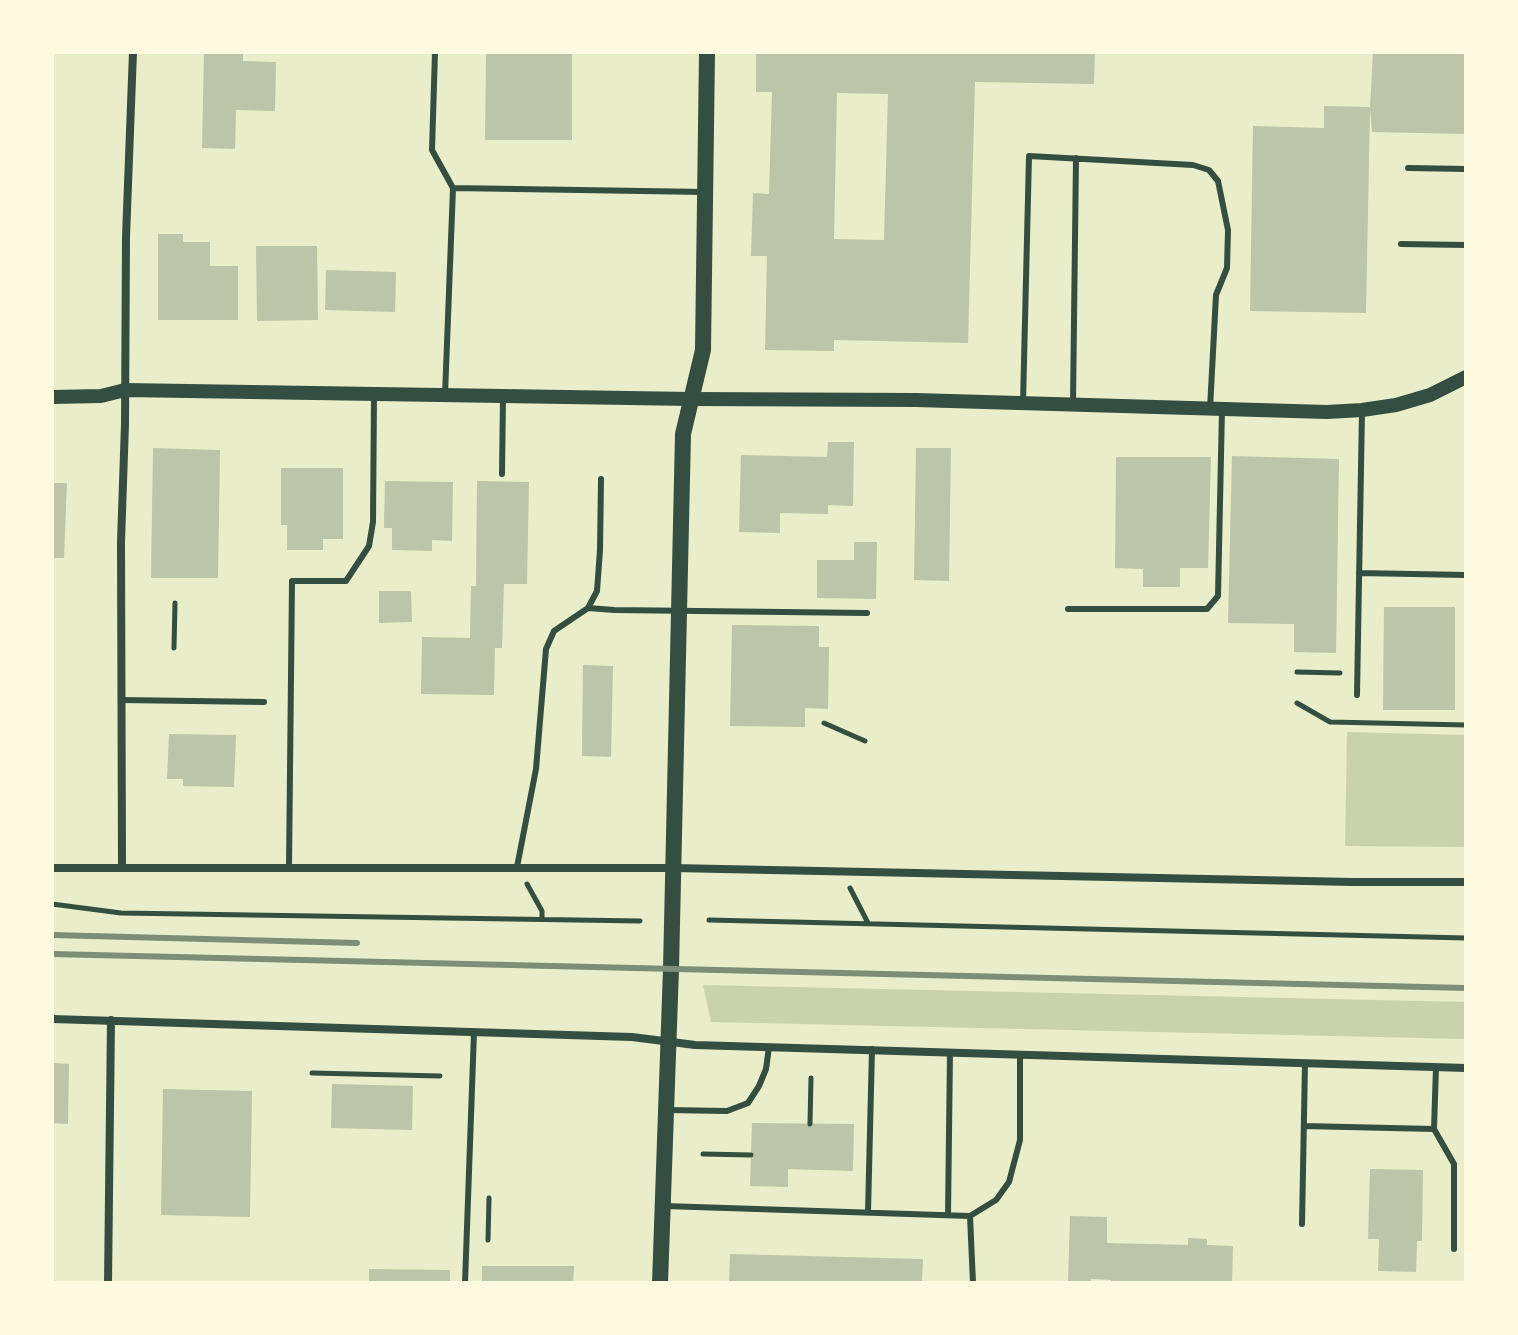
<!DOCTYPE html>
<html>
<head>
<meta charset="utf-8">
<style>
  body { margin:0 }
  #map { position:relative; width:1518px; height:1335px; overflow:hidden; background:#e9edc9; font-family:"Varela Round",sans-serif }
  canvas { display:block }
  .frame { position:absolute; inset:0; border:54px solid #fefae0; pointer-events:none }
</style>
</head>
<body>
<div id="map">
<canvas width="1518" height="1335"></canvas>
<div class="frame"></div>
</div>
<script>
const ctx = document.querySelector('canvas').getContext('2d');
ctx.lineJoin = 'round';
function fillPath(path, color) { ctx.fillStyle = color; ctx.fill(path, 'evenodd'); }
const shape = rows => new Path2D(rows.map(r => 'M' + r).join(''));
function trace(path, color, width, dash) { ctx.strokeStyle = color; ctx.lineWidth = width; ctx.lineCap = dash ? 'butt' : 'round'; ctx.setLineDash(dash || []); ctx.stroke(path); }
const green = shape([
  [1347,732,1466,735,1466,847,1345,846],
  [703,985,1466,1002,1466,1039,711,1022]
]);
const building = shape([
  [204,52,243,52,243,61,276,62,275,111,236,110,235,149,202,148],
  [486,52,572,52,572,140,485,140],
  [756,52,1095,52,1094,84,975,82,968,343,834,340,834,351,765,350,767,256,751,256,753,193,769,194,772,92,756,92],
  [837,93,888,94,884,240,834,239],
  [1373,52,1466,52,1466,134,1372,132,1370,107],
  [1324,106,1370,107,1366,313,1250,311,1253,126,1324,128],
  [158,234,183,234,183,242,210,242,210,266,238,266,238,320,158,320],
  [256,246,317,246,318,320,257,321],
  [326,270,396,272,395,312,325,310],
  [828,442,854,442,853,506,828,505,828,514,780,513,780,533,739,532,741,455,827,457],
  [153,448,220,450,218,578,151,578],
  [916,448,951,448,949,581,914,580],
  [1232,456,1339,459,1336,653,1294,652,1294,624,1228,623],
  [1116,457,1211,457,1208,568,1180,568,1180,587,1143,587,1143,569,1115,568],
  [281,468,343,468,343,539,323,539,323,550,287,550,287,525,281,525],
  [385,481,453,482,452,541,432,540,432,551,392,550,392,528,384,528],
  [477,481,529,482,527,584,504,584,502,648,495,648,494,695,421,694,422,637,470,638,471,586,476,586],
  [52,483,67,483,64,558,52,558],
  [854,542,877,542,876,599,817,598,817,560,854,560],
  [379,591,411,591,412,622,379,623],
  [1384,607,1455,607,1455,710,1383,710],
  [732,625,819,626,819,647,829,647,828,709,805,708,805,727,730,726],
  [583,665,613,666,611,757,582,756],
  [169,734,236,735,234,787,183,786,183,779,167,779],
  [52,1063,69,1064,68,1124,52,1123],
  [332,1084,413,1086,412,1130,331,1128],
  [163,1089,252,1091,250,1217,161,1215],
  [752,1123,854,1124,853,1171,788,1169,788,1187,750,1186],
  [1370,1169,1423,1170,1422,1241,1417,1241,1416,1272,1378,1271,1379,1239,1368,1239],
  [1070,1216,1107,1217,1107,1243,1188,1245,1188,1238,1207,1239,1207,1245,1233,1246,1232,1283,1111,1283,1111,1280,1091,1279,1091,1283,1068,1283],
  [730,1254,923,1259,922,1283,729,1283],
  [482,1266,574,1266,573,1283,482,1283],
  [369,1269,450,1270,450,1283,369,1283]
]);
const path = shape([
  [174,648,175,603],
  [1297,672,1340,673],
  [1297,703,1330,722,1466,725],
  [824,723,865,741],
  [527,884,542,911,542,919],
  [850,888,868,923],
  [52,904,121,913,640,921],
  [709,920,1466,938],
  [312,1073,440,1076],
  [810,1124,811,1078],
  [703,1154,751,1155],
  [488,1240,489,1198]
]);
const service = shape([
  [435,52,432,150,453,188,445,395],
  [1408,168,1466,169],
  [453,188,705,192],
  [1401,244,1466,245],
  [1023,403,1029,156,1193,165,1209,170,1218,181,1228,230,1227,268,1216,295,1210,409],
  [1073,403,1076,158],
  [502,474,503,398],
  [1359,573,1466,575],
  [588,608,614,610,867,613],
  [1068,609,1207,609,1218,596,1222,409],
  [1357,695,1362,411],
  [121,700,264,702],
  [289,867,292,581,346,581,369,546,373,522,374,396],
  [517,867,536,769,546,649,554,631,588,608,597,591,600,550,601,479],
  [1436,1067,1434,1129,1454,1164,1454,1249],
  [666,1110,727,1111,748,1103,759,1086,766,1069,769,1047],
  [1304,1126,1434,1129],
  [665,1206,970,1216,973,1283],
  [868,1212,872,1049],
  [948,1215,950,1052],
  [970,1216,996,1200,1009,1182,1020,1140,1020,1054],
  [1302,1224,1305,1063],
  [465,1283,474,1032]
]);
const minor = shape([
  [122,867,121,542,125,424,126,237,133,52],
  [52,868,673,868,1353,882,1466,882],
  [52,1019,632,1037,695,1045,1466,1068],
  [108,1283,111,1020]
]);
const tertiary = shape([
  [52,397,101,396,125,390,691,399,916,400,1327,412,1362,410,1396,405,1430,395,1466,377]
]);
const secondary = shape([
  [660,1283,671,969,683,434,703,350,707,52]
]);
const rail = shape([
  [52,935,357,943],
  [52,954,1466,988]
]);
fillPath(green, '#cad2ad');
fillPath(building, '#bcc5a7');
trace(path, '#344e41', 5);
trace(service, '#344e41', 6);
trace(minor, '#344e41', 8);
trace(tertiary, '#344e41', 14);
trace(secondary, '#344e41', 16);
trace(rail, '#7c8e77', 6);
</script>
</body>
</html>
